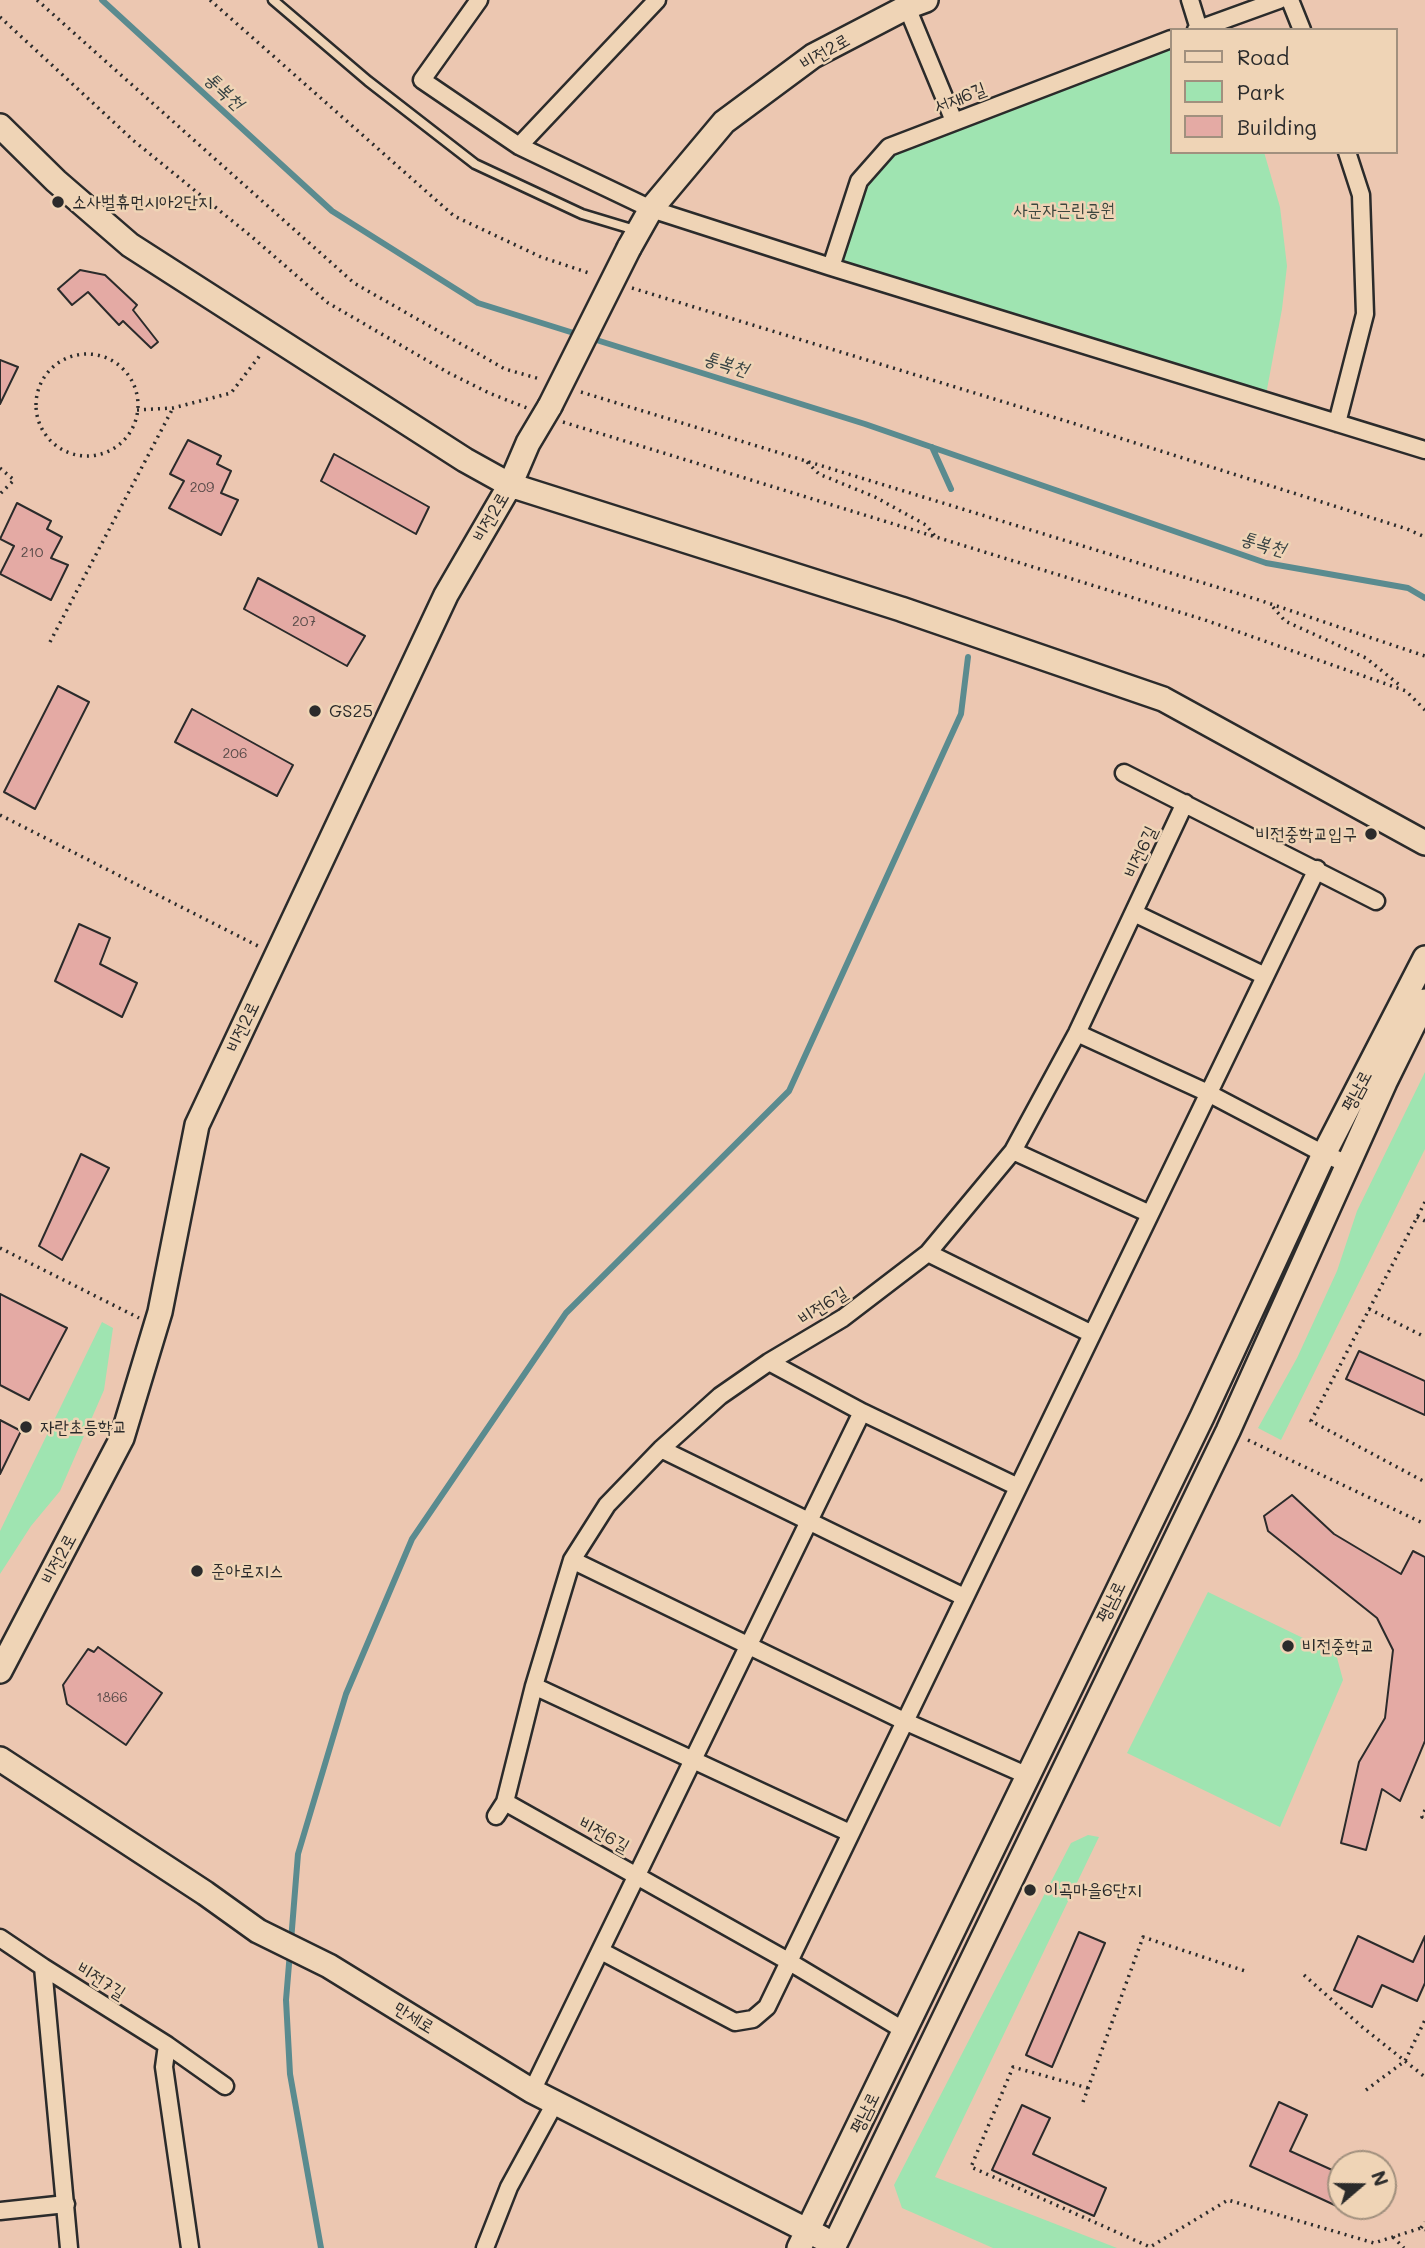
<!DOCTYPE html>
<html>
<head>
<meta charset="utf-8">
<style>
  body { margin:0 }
  #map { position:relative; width:1425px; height:2248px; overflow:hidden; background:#ecc7b1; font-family:Mali,sans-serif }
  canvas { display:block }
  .legend { position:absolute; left:1170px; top:28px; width:228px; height:126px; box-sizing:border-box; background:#efd4b6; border:2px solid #a1907e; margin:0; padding:9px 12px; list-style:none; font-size:21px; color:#2b2b2b }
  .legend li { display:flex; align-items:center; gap:14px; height:35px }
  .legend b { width:35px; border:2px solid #a1907e }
  .north { position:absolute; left:1327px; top:2150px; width:70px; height:70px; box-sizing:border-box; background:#efd4b6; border:2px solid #a1907e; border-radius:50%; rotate:70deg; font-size:19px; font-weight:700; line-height:28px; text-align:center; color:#2b2b2b }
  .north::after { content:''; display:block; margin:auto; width:24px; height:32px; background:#2b2b2b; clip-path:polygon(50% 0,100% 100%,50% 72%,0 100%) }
</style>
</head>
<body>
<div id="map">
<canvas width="1425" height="2248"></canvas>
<ul class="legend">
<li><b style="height:9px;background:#efd4b6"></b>Road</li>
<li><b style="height:19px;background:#9fe4b1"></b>Park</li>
<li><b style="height:19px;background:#e4aaa4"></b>Building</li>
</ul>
<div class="north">N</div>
</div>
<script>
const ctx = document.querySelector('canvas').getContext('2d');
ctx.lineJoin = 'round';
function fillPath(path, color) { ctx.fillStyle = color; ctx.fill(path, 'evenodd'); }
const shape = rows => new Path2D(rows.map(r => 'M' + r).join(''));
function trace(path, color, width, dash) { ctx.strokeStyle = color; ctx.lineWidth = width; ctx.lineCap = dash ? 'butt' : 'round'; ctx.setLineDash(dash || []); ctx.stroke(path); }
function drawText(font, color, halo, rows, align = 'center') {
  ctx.font = font + ' Mali,"Poor Story",sans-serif'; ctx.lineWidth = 5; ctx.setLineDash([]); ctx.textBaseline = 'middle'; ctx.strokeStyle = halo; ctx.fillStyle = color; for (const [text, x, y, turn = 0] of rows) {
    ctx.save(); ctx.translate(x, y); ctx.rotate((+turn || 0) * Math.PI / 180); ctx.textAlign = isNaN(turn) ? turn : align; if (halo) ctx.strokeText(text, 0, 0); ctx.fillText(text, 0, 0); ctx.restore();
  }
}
const green = shape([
  [1171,39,1171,152,1264,152,1280,207,1287,266,1282,309,1265,400,831,267,859,181,889,147],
  [1425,1072,1425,1149,1281,1440,1258,1428,1297,1358,1337,1271,1357,1211],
  [102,1322,113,1328,104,1390,60,1491,31,1526,0,1574,0,1531],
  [1208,1592,1336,1654,1343,1680,1280,1827,1127,1753],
  [1088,1835,1099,1837,935,2177,1117,2248,993,2248,902,2208,894,2185,1071,1843]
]);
const stream = shape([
  [102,0,332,211,478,303,580,335],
  [590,338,865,424,1266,563,1408,588,1425,598],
  [932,447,951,489],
  [291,1941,298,1854,346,1694,412,1539,566,1313,789,1091,961,714,968,657],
  [290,1952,286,2000,290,2074,321,2248]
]);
const building = shape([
  [80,270,105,275,137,305,133,310,158,342,151,348,123,321,119,325,88,292,72,305,58,289,80,270],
  [0,360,18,367,0,404,0,360],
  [188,440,221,456,217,464,231,471,221,493,238,500,221,535,169,508,184,481,170,474,188,440],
  [334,454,429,507,416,534,321,481,334,454],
  [17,503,51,521,47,529,62,537,51,558,68,565,51,600,0,574,14,546,0,539,17,503],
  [258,578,365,636,347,666,244,609,258,578],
  [58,686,89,702,35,809,4,792,58,686],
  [192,709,293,765,277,796,175,742,192,709],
  [79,924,110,938,100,964,137,983,122,1017,55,981,79,924],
  [81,1154,109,1168,62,1260,39,1246,81,1154],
  [0,1294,67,1328,29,1400,0,1385,0,1294],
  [1359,1351,1425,1381,1425,1415,1346,1379,1359,1351],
  [0,1420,21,1431,0,1474,0,1420],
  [1292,1495,1334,1534,1401,1574,1413,1551,1425,1557,1425,1741,1400,1801,1382,1789,1366,1850,1341,1843,1359,1762,1385,1718,1393,1650,1377,1618,1268,1531,1264,1516,1292,1495],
  [98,1647,162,1693,126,1745,67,1704,63,1685,88,1649,94,1652,98,1647],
  [1079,1932,1105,1943,1052,2067,1026,2055,1079,1932],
  [1358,1936,1413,1962,1425,1936,1425,1983,1417,2001,1382,1985,1372,2007,1334,1990,1358,1936],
  [1279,2102,1307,2115,1290,2151,1341,2174,1341,2208,1250,2166,1279,2102],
  [1022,2105,1050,2118,1033,2154,1106,2188,1094,2216,992,2170,1022,2105]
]);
const path = shape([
  [37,0,354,283,505,369,540,379],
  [210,0,454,216,541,257,592,274],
  [0,17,134,141,252,237,328,303,449,373,489,393,527,408],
  [632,288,1066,421,1407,529,1425,537],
  '36 405a51 51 0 1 1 102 0a51 51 0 1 1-102 0Z',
  [581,392,1259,600,1425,656],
  [137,410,173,408,231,393,261,354],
  [563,422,1205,620,1406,691,1425,710],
  [807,462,819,474,875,497,926,525,935,536],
  [0,468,14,480,0,494],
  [1273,607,1285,621,1366,658,1402,687],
  [50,642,173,408],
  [0,815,260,947],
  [1425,1202,1311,1421,1425,1482],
  [1417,1217,1425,1221],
  [0,1248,139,1318],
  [1369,1309,1425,1337],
  [1248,1440,1425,1524],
  [1425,1810,1422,1817,1425,1818],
  [1304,1975,1361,2026,1425,2077],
  [1088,2088,1013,2067,971,2167,1150,2247,1228,2200,1374,2243,1421,2228,1425,2230],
  [1366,2090,1405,2061,1425,2020],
  [1083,2102,1143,1937,1245,1971],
  [1421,2228,1425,2222],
  [1393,2237,1404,2248]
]);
const lane = shape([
  [273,0,368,81,475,164,582,214,635,230]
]);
const street = shape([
  [479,0,422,80,519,146,651,209,831,267,1425,450],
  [904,0,954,121],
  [1190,0,1199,29],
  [1290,0,1302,30],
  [1196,30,1279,0],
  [519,146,657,0],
  [831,267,859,181,889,147,1171,39],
  [1337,423,1365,314,1361,195,1347,152],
  [1124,773,1376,901],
  [1134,913,1265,976],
  [1077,1033,1208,1093,1324,1154,1348,1164],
  [1013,1151,1150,1214],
  [928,1253,1092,1334],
  [769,1362,862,1412,1018,1487],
  [661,1449,964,1597],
  [572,1560,904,1721,1026,1775],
  [534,1686,850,1833],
  [505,1802,788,1961,905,2031],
  [496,1816,505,1802,534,1686,572,1560,607,1505,661,1449,720,1396,769,1362,843,1318,928,1253,1013,1151,1077,1033,1185,803],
  [0,1938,43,1967],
  [601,1951,735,2022,753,2019,767,2007,1317,869],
  [167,2045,225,2086],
  [532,2091,862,1412],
  [0,2211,66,2204],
  [69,2248,43,1967,167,2045,164,2067,190,2248],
  [485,2248,509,2187,555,2103]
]);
const secondary = shape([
  [0,126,56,181,130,245,465,460,510,485,901,609,1163,699,1425,843],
  [629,248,651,209,724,122,813,56,907,7,926,0],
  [0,1671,122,1438,160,1312,197,1125,446,595,510,485,528,443,550,406],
  [0,1759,205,1893,258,1931,329,1966,532,2091,822,2238],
  [799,2248,1202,1417,1324,1154,1425,958],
  [833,2248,1228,1431,1385,1082,1425,1001]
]);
const secondaryBridge = shape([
  [550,406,629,248]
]);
const markers = [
  [58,202,7,"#2b2b2b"],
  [315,711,7,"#2b2b2b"],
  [1371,834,7,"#2b2b2b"],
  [26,1427,7,"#2b2b2b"],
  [197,1571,7,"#2b2b2b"],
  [1288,1646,7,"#2b2b2b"],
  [1030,1890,7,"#2b2b2b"]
];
const numberNames = [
  ["209",202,488],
  ["210",32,553],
  ["207",304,622],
  ["206",235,754],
  ["1866",112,1698]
];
const streetNames = [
  ["비전2로",825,52,-30],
  ["서재6길",960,98,-21],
  ["비전2로",491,517,-60],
  ["비전6길",1141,852,-65],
  ["비전2로",243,1027,-65],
  ["평남로",1357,1091,-62],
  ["비전6길",823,1306,-33],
  ["비전2로",59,1559,-62],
  ["평남로",1111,1602,-64],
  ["비전6길",604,1835,29],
  ["비전7길",101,1981,32],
  ["만세로",414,2018,31],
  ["평남로",865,2113,-64]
];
const poiNames = [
  ["소사벌휴먼시아2단지",72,202],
  ["GS25",329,711],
  ["비전중학교입구",1357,834,"right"],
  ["자란초등학교",40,1427],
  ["준아로지스",211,1571],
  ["비전중학교",1302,1646],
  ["이곡마을6단지",1044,1890]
];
const parkNames = [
  ["사군자근린공원",1064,210]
];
const waterNames = [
  ["통복천",224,91,43],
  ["통복천",726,364,17],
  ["통복천",1263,544,16]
];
fillPath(green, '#9fe4b1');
trace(stream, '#5a8b8f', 6);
fillPath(building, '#e4aaa4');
trace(building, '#2b2b2b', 2);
trace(lane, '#2b2b2b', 13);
trace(street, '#2b2b2b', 21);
trace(secondary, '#2b2b2b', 28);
trace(path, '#2b2b2b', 3.5, [2, 5]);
trace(lane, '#efd4b6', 8);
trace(street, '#efd4b6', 16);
trace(secondary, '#efd4b6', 23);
trace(secondaryBridge, '#2b2b2b', 28, []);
trace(secondaryBridge, '#efd4b6', 23);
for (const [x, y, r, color] of markers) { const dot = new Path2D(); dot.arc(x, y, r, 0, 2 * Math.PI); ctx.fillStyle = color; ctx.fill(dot); trace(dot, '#efd4b6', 2.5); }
drawText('14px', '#594b49', null, numberNames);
drawText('18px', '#2b2b2b', '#efd4b6', streetNames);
drawText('18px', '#2b2b2b', '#efd4b6', poiNames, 'left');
drawText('18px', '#3c473f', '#efd4b6', parkNames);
drawText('italic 19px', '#374344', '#efd4b6', waterNames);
</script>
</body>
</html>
